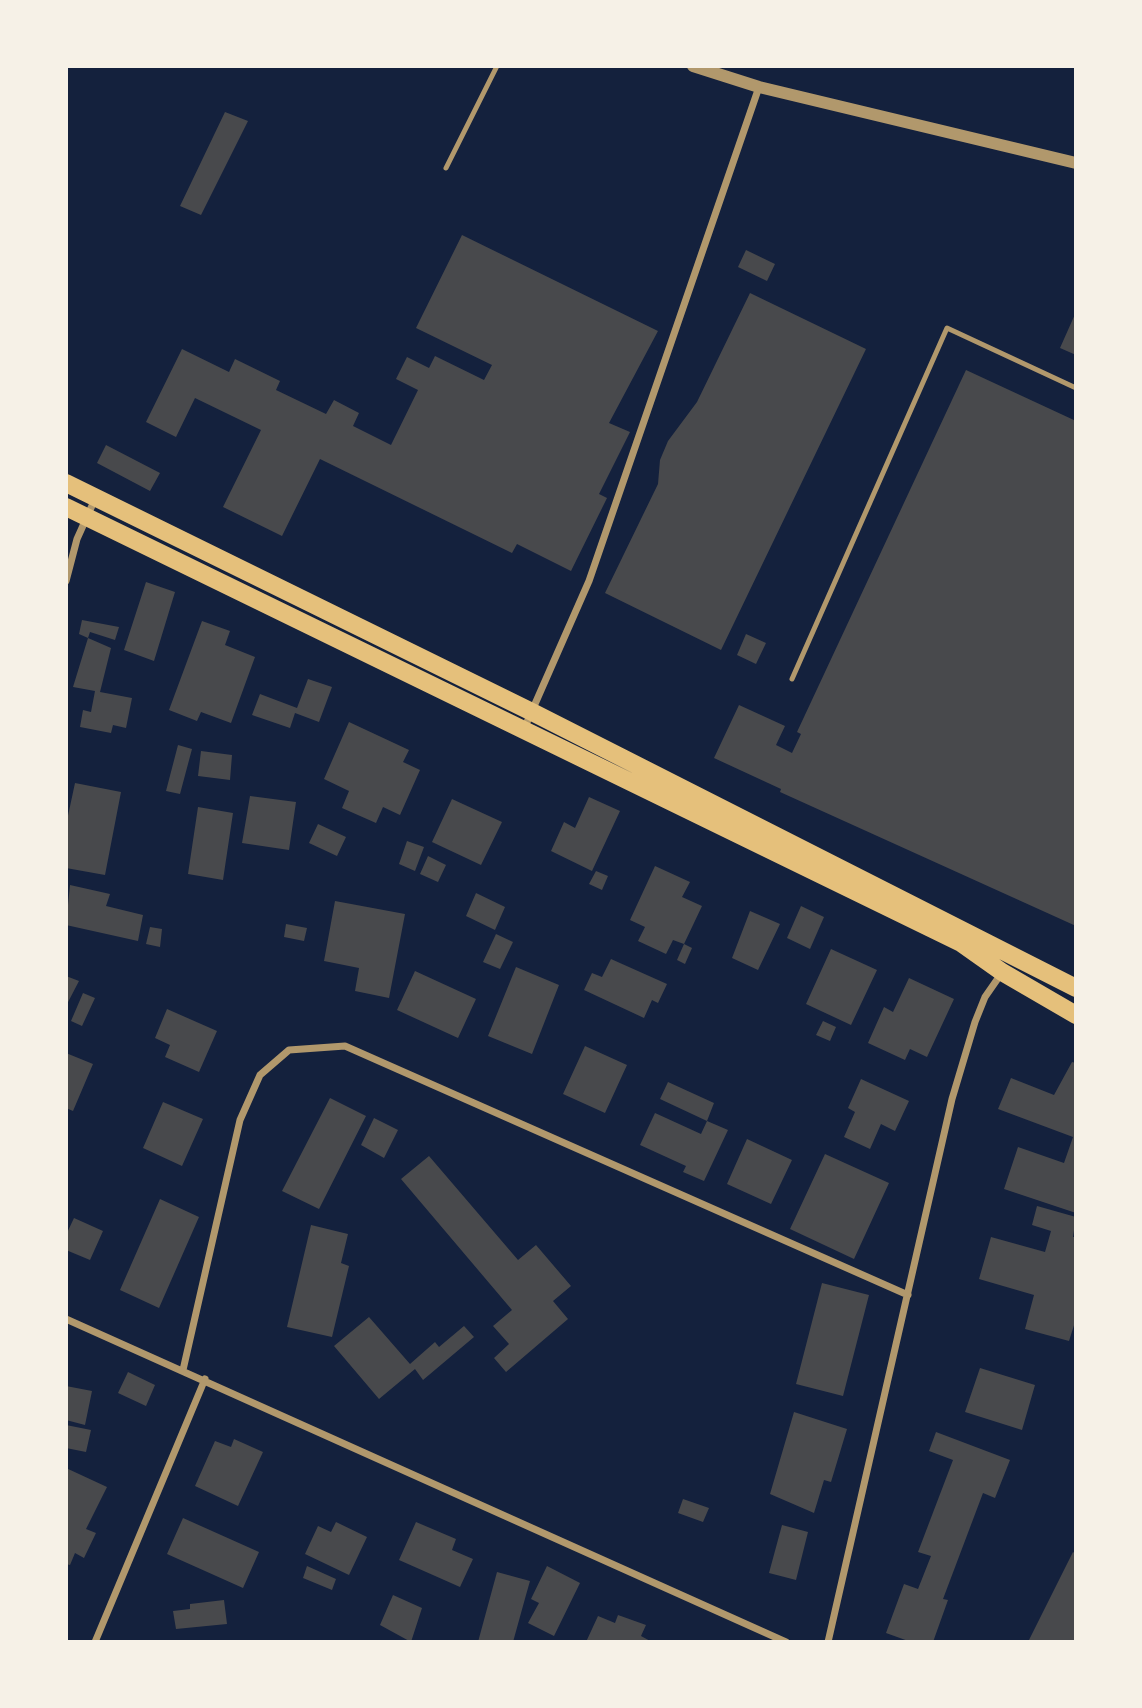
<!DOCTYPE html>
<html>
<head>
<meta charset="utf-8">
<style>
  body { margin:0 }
  #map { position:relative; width:1142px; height:1708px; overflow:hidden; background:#14213d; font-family:"Times New Roman",serif }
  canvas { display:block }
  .frame { position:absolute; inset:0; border:68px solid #f6f1e7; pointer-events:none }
</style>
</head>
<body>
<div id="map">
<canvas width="1142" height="1708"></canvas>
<div class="frame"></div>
</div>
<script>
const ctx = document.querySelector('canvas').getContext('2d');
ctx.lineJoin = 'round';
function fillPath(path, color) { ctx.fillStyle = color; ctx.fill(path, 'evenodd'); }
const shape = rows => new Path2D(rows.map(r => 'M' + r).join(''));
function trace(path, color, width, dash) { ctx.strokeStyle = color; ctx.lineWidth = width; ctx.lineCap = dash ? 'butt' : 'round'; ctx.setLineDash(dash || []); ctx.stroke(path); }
const building = shape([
  [225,112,248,121,201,215,180,206],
  [462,235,658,331,609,423,630,432,599,494,607,498,571,571,517,544,512,553,320,459,282,536,223,507,261,430,195,398,176,437,146,422,182,349,229,372,235,359,280,381,276,390,326,414,334,400,359,413,353,426,391,445,418,390,396,379,407,357,429,368,435,356,484,380,492,365,416,328],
  [746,250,775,264,767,281,738,267],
  [750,293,866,349,721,650,605,593,658,484,660,460,668,441,697,402],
  [1076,312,1076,355,1060,348],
  [966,370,1076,421,1076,926,780,792,781,789,714,758,739,705,785,726,776,745,792,753,801,734,797,732],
  [106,445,160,473,150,491,97,463],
  [146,582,175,592,154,661,124,650],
  [82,620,119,627,115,640,90,632,88,638,79,634],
  [202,621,230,631,225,645,255,657,231,723,201,712,197,721,169,710],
  [746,634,766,643,756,664,737,655],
  [88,638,111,648,100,692,132,698,126,728,113,725,111,733,80,727,83,710,91,712,95,691,73,687],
  [308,679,332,687,319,722,295,713,290,728,252,715,260,694,297,708],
  [349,722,409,750,403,762,420,770,400,815,383,807,376,823,342,808,349,791,324,779],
  [178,745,192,749,180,794,166,791],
  [201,751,232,755,230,780,198,776],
  [75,783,121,792,105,875,66,868,66,825],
  [250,796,296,802,289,850,242,843],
  [589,797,620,811,592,871,551,851,564,822,575,828],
  [452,799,502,822,481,865,432,842],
  [198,807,233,813,223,880,188,874],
  [318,824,346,837,337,856,309,843],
  [407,841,424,847,415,871,399,864],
  [428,856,446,865,438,882,420,874],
  [655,866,690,882,682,897,702,906,684,944,673,940,666,954,638,941,645,927,630,920],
  [596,871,608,876,602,890,589,884],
  [70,885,110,894,106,906,143,915,138,941,66,925],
  [476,893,505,907,495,930,466,916],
  [335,901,405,914,389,998,355,991,359,968,324,961],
  [801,906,824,917,810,949,787,938],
  [750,911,780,924,758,970,732,958],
  [286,924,307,928,304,941,284,937],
  [150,927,162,929,160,947,146,944],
  [496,934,513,942,500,969,483,962],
  [684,944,692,948,685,964,677,960],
  [831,949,877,970,851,1025,806,1004],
  [611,959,667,984,658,1003,652,1000,644,1018,584,990,592,973,602,977],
  [516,967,559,985,532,1054,488,1036],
  [415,971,476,999,458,1038,397,1010],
  [66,976,79,981,66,1006],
  [909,978,954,999,927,1057,910,1049,905,1060,868,1043,884,1007,893,1012],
  [83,993,95,998,82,1026,71,1021],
  [167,1009,217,1031,199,1072,165,1057,170,1045,155,1038],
  [823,1021,836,1027,830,1041,816,1035],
  [585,1046,627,1065,605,1113,563,1094],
  [66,1053,93,1064,73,1111,66,1108],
  [1072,1062,1076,1063,1076,1213,1004,1189,1018,1147,1064,1163,1073,1137,998,1109,1011,1078,1054,1095],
  [861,1079,909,1101,895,1131,881,1124,870,1149,844,1137,855,1112,848,1108],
  [668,1082,714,1103,707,1121,660,1099],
  [330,1098,366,1116,319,1209,282,1191],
  [163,1102,203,1119,182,1166,143,1148],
  [655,1113,701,1134,707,1121,728,1130,704,1181,683,1172,686,1166,640,1145],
  [374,1118,398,1130,384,1158,361,1145],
  [747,1139,792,1160,771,1204,727,1184],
  [825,1154,889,1183,854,1259,790,1229],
  [429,1156,518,1260,536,1245,571,1286,553,1301,568,1319,506,1372,494,1358,509,1344,493,1326,512,1310,401,1179],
  [160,1199,199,1217,159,1308,120,1290],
  [1037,1206,1076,1217,1073,1237,1076,1237,1076,1319,1069,1341,1025,1329,1034,1295,979,1279,991,1237,1045,1252,1051,1231,1032,1225],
  [74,1218,103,1231,90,1260,66,1250,66,1235],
  [311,1225,348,1234,341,1263,349,1266,332,1337,287,1327],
  [822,1283,869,1295,843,1396,796,1384],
  [369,1317,410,1364,435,1342,439,1347,464,1326,474,1337,423,1380,415,1369,379,1399,334,1346],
  [980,1368,1035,1385,1022,1430,965,1412],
  [128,1372,155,1385,146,1406,118,1393],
  [66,1386,92,1391,85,1425,66,1420],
  [794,1412,847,1429,831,1482,824,1480,814,1513,770,1494],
  [66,1425,91,1430,86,1452,66,1448],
  [936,1432,1010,1460,995,1498,983,1493,943,1599,948,1600,933,1642,911,1642,886,1633,904,1584,918,1589,931,1556,918,1552,953,1460,929,1451],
  [234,1439,263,1452,238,1506,195,1486,215,1441,231,1447],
  [66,1468,107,1487,86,1529,96,1533,84,1558,75,1553,70,1565,66,1564],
  [683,1499,709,1508,703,1522,678,1513],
  [183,1518,259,1552,243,1588,167,1554],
  [336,1522,367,1537,349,1575,305,1554,318,1526,331,1532],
  [416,1522,456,1539,452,1550,473,1559,460,1587,399,1560],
  [782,1525,808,1532,796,1580,769,1573],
  [1073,1552,1076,1554,1076,1642,1028,1642],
  [307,1566,336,1579,332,1590,303,1578],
  [547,1566,580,1583,554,1636,528,1623,539,1603,531,1599],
  [497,1572,530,1581,526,1595,513,1642,478,1642],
  [393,1595,422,1608,411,1642,380,1625],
  [224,1600,227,1624,176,1629,173,1611,190,1609,190,1604],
  [618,1615,646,1625,641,1636,652,1642,586,1642,598,1616,615,1623]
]);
const service = shape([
  [446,168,497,66],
  [792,679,947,328,1076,388]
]);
const minor = shape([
  [66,581,77,539,95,499],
  [524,729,589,581,759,87],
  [66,1319,786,1642],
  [183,1370,240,1120,260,1075,289,1050,345,1046,908,1295],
  [95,1642,205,1379],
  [828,1642,952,1099,975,1022,985,997,1001,974]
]);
const tertiary = shape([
  [693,66,759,87,1076,163]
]);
const primary = shape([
  [66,483,532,712,1076,988],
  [66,507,961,943,1002,972,1076,1015]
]);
fillPath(building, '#48494c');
trace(service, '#b1986c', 5);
trace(minor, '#b1986c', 7);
trace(tertiary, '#b1986c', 12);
trace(primary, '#e5c07b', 18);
</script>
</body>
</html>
